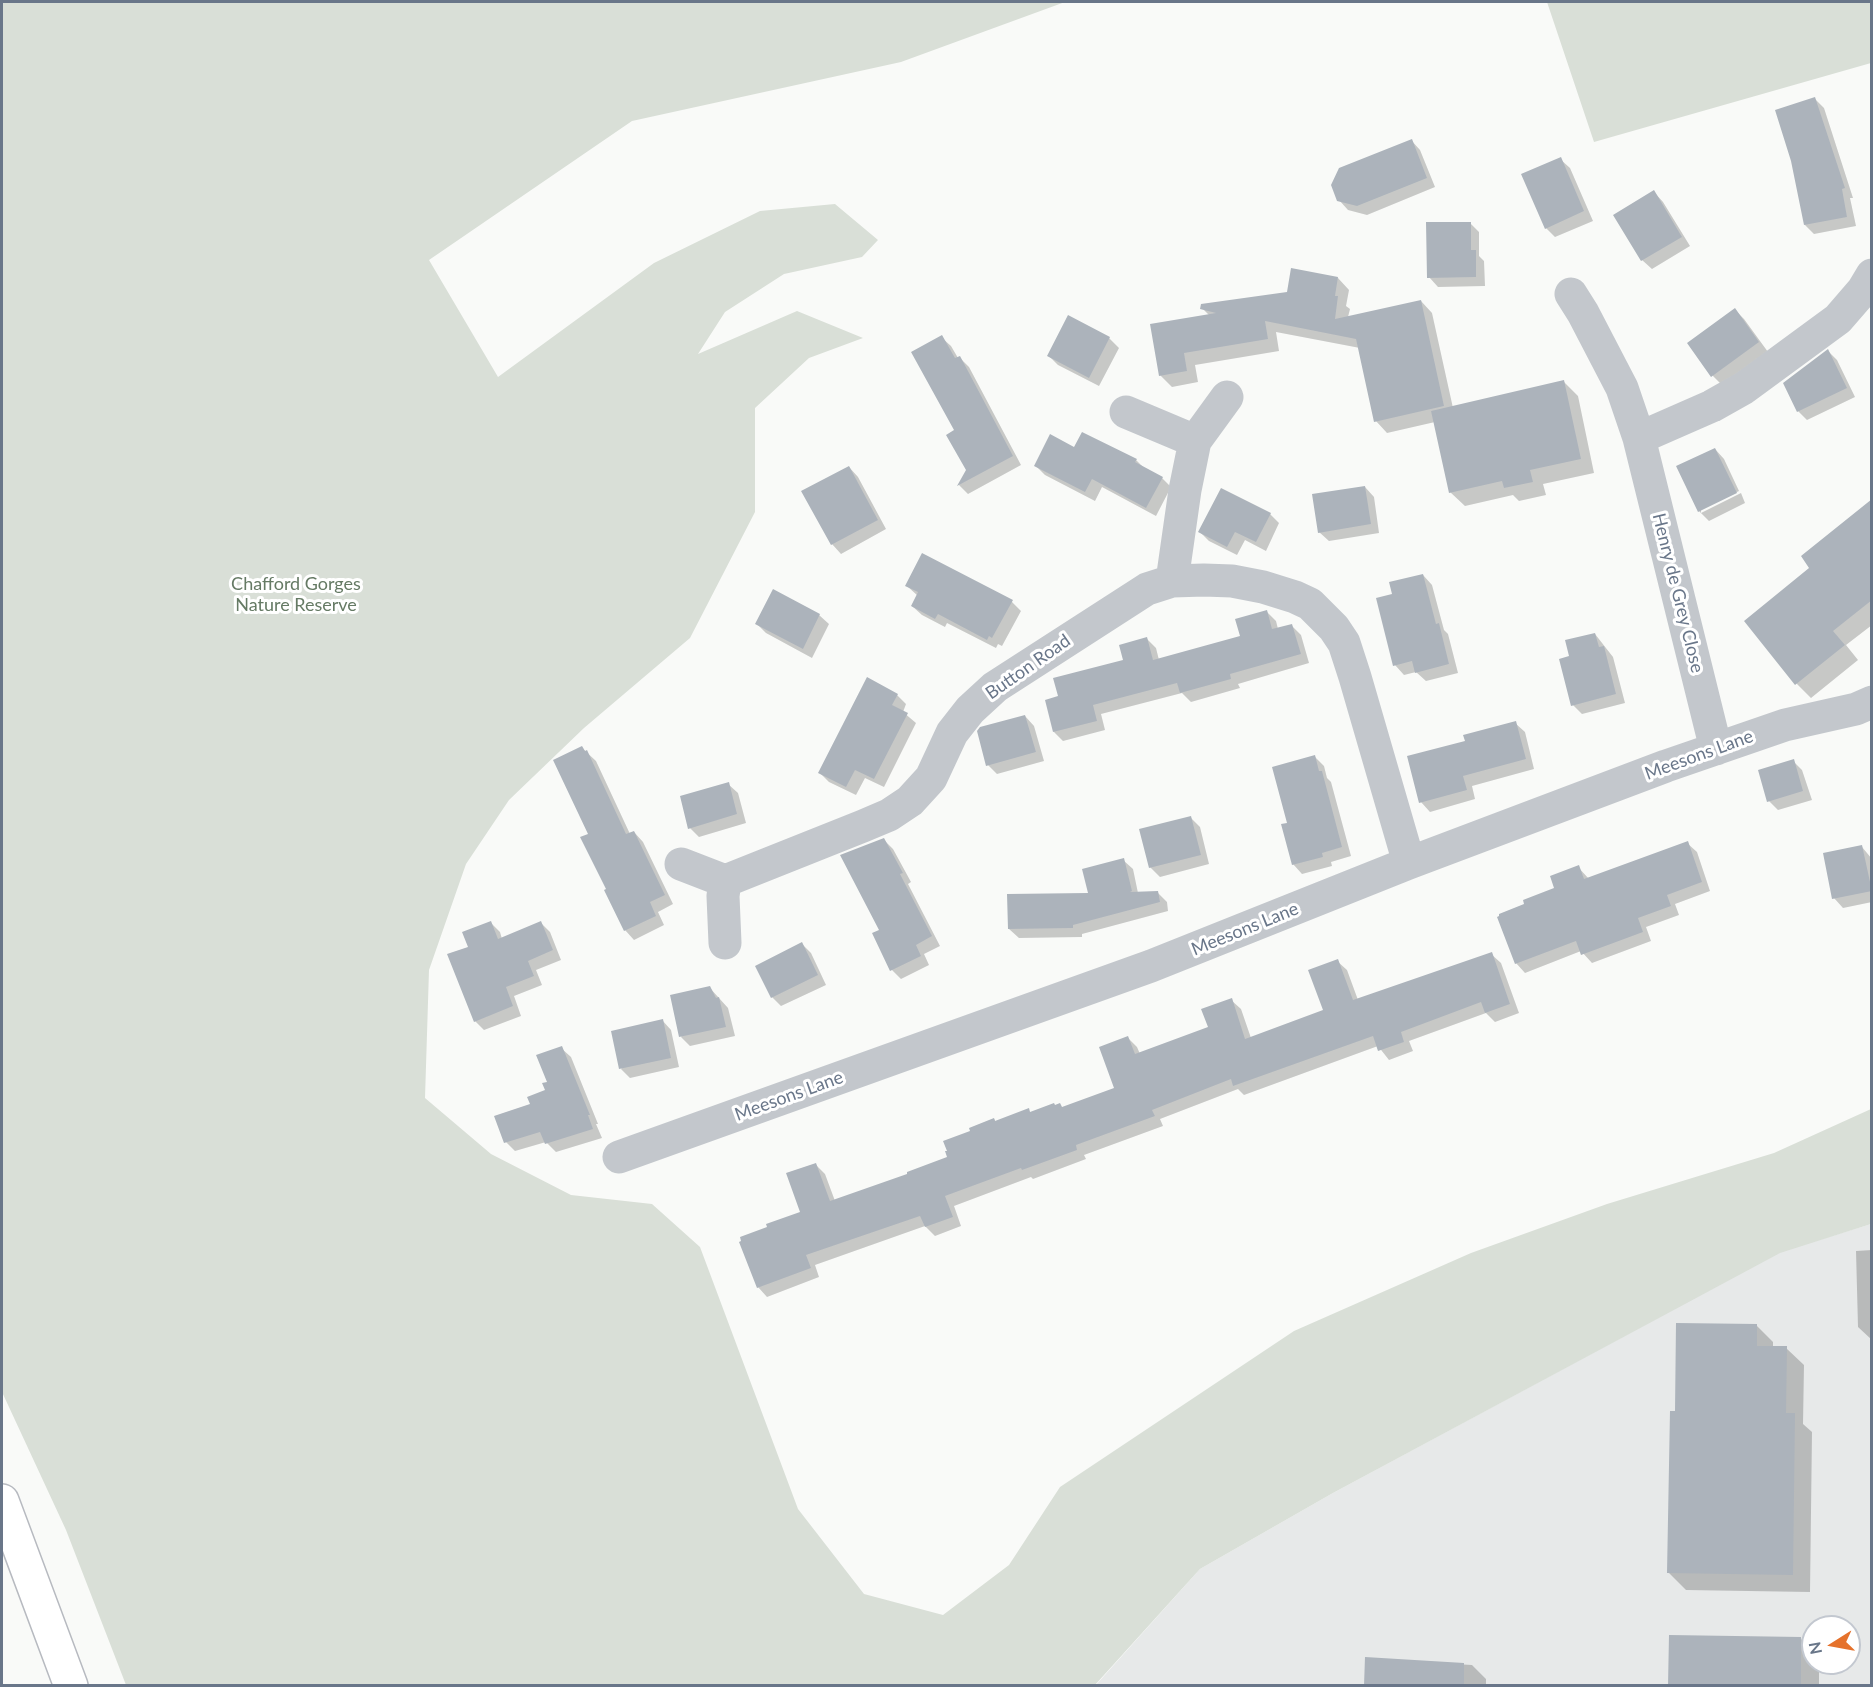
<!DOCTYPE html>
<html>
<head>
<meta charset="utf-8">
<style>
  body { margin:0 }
  #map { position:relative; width:1873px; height:1687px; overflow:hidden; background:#f9faf8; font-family:Lato,sans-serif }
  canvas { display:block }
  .frame { position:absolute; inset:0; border:3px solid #697689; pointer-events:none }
  .north { position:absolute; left:1801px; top:1615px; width:60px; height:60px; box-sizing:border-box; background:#fff; border:2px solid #c3c8d0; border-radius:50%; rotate:259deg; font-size:16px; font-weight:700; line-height:24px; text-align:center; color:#697689 }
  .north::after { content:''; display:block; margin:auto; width:21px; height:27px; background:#e5722c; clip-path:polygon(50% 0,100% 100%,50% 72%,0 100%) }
</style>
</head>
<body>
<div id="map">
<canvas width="1873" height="1687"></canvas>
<div class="frame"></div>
<div class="north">N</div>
</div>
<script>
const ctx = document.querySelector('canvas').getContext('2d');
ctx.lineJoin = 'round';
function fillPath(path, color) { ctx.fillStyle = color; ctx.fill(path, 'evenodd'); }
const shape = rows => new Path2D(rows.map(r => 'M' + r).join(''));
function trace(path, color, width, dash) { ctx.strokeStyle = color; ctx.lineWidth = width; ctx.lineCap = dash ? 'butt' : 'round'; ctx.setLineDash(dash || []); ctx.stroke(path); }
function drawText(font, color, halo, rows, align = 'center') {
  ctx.font = font + ' Lato,sans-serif'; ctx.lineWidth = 6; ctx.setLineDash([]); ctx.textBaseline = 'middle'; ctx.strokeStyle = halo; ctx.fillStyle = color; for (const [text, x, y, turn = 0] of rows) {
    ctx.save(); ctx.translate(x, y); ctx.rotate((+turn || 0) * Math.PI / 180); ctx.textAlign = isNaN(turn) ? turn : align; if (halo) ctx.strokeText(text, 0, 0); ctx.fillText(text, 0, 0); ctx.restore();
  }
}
const built = shape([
  [1871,1224,1871,1685,1095,1686,1200,1569,1333,1493,1780,1252],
  [1813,1627,1849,1627,1849,1663,1813,1663]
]);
const green = shape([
  [2,2,1065,2,901,62,632,121,429,260,498,377,654,263,760,211,835,204,878,240,862,257,784,274,725,312,698,354,797,311,863,338,809,358,755,408,755,512,690,638,584,728,509,800,466,864,429,970,425,1098,491,1154,571,1195,652,1204,700,1247,798,1509,864,1594,943,1615,1009,1565,1060,1487,1294,1331,1471,1253,1607,1204,1774,1153,1871,1109,1871,1224,1780,1253,1333,1493,1200,1569,1095,1685,126,1685,66,1530,2,1392],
  [1547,2,1871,2,1871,63,1594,142]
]);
const shadow = shape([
  [1815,99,1824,108,1853,198,1850,198,1856,226,1814,234,1805,225,1793,161],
  [1411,140,1420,150,1435,187,1367,215,1348,210,1339,200],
  [1560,159,1570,168,1593,221,1555,237,1546,228],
  [1654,192,1663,202,1690,246,1652,269,1642,260,1615,215],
  [1470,223,1479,232,1479,256,1484,261,1485,286,1438,287,1429,277],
  [1338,278,1349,290,1346,306,1350,309,1348,317,1421,301,1432,313,1453,408,1564,382,1578,396,1594,473,1543,484,1546,495,1519,501,1513,495,1465,506,1450,492,1435,422,1387,433,1376,421,1360,348,1276,332,1279,351,1195,365,1198,382,1172,387,1160,375,1209,315,1202,308,1289,293],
  [1735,310,1744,319,1768,352,1722,385,1713,376,1689,343],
  [1069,317,1109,338,1119,348,1099,386,1058,365,1049,356],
  [941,337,951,346,958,358,959,357,969,367,1021,465,968,494,959,485,967,470,956,431],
  [1828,351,1837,360,1855,397,1807,420,1798,411],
  [1075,449,1136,460,1144,468,1162,478,1171,487,1156,516,1102,487,1095,501,1045,475,1036,466],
  [1715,449,1724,459,1739,491,1701,509,1701,513,1741,493,1745,503,1709,521,1699,511,1678,467],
  [849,467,858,477,886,529,841,554,832,544],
  [1365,487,1374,497,1379,533,1329,541,1319,532],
  [1270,514,1279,523,1266,551,1245,540,1237,555,1209,541,1200,532],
  [1872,515,1872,625,1846,645,1858,660,1811,698,1797,684,1746,621,1811,568],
  [1423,575,1432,585,1444,630,1448,634,1458,673,1426,681,1416,672,1404,675,1395,665],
  [907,586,1012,602,1021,611,1002,646,998,644,996,648,947,623,945,627,922,615,912,606,918,596],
  [773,591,819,615,829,624,812,658,766,633,757,624],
  [1266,611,1276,621,1278,629,1291,625,1301,635,1309,663,1238,684,1240,688,1191,702,1182,693,1101,714,1105,730,1063,741,1054,732,1060,697,1125,661,1147,639,1156,648,1159,660,1242,637],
  [1595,634,1613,657,1625,703,1582,714,1573,705,1571,657],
  [897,695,906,704,903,712,916,723,884,787,865,778,856,795,829,782,820,773],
  [1025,716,1034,726,1044,761,997,774,988,765],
  [1515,723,1525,732,1534,769,1472,786,1475,799,1430,812,1421,802,1466,742],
  [582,748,596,761,630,834,634,832,643,842,673,904,658,912,664,925,634,940,625,930,608,890,590,834],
  [1315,757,1324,766,1327,778,1331,782,1351,856,1331,862,1332,866,1302,874,1293,864,1289,824],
  [1793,761,1802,770,1812,800,1778,810,1769,801],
  [728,784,738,793,746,823,699,837,690,828],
  [1190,817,1200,827,1209,864,1160,877,1150,867],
  [883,839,893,849,911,882,908,884,940,946,924,954,929,965,901,979,892,970,881,930],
  [1687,843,1697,852,1710,891,1675,904,1679,915,1646,927,1651,941,1592,963,1581,951,1525,973,1516,963,1526,905,1556,888,1578,867,1589,879],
  [1862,847,1872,859,1872,902,1843,908,1834,898],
  [1123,860,1133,869,1138,893,1158,893,1167,902,1168,911,1082,934,1082,937,1019,938,1009,929,1090,894],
  [490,922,500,932,502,939,541,923,550,932,561,960,536,970,542,985,514,996,521,1016,484,1030,475,1021,470,947],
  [802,944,811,953,826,985,781,1006,772,997],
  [1491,954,1501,963,1519,1013,1495,1022,1486,1013,1409,1041,1413,1051,1389,1060,1378,1046,1244,1095,1238,1089,1160,1119,1163,1126,1084,1155,1086,1159,1033,1179,1031,1177,954,1206,961,1226,935,1236,925,1226,815,1265,819,1277,767,1297,758,1287,802,1213,816,1165,825,1174,835,1201,909,1175,949,1158,972,1132,994,1119,996,1122,1028,1110,1031,1113,1056,1106,1063,1108,1116,1089,1128,1038,1137,1047,1140,1054,1210,1028,1231,1000,1241,1009,1251,1038,1325,1011,1337,961,1347,970,1358,1000],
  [709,987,728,1008,735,1036,690,1046,681,1037],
  [662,1020,671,1030,679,1067,630,1078,621,1069],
  [561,1048,571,1057,598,1124,596,1124,602,1138,556,1152,546,1142,515,1151,506,1142,532,1105,547,1091],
  [1872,1250,1872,1340,1858,1327,1856,1251],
  [1756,1325,1773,1342,1773,1348,1786,1348,1804,1365,1803,1424,1812,1432,1810,1592,1686,1590,1668,1572,1676,1413],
  [1801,1639,1813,1651,1813,1663,1819,1663,1819,1686,1670,1686],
  [1367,1659,1472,1665,1486,1679,1486,1686,1365,1686]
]);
const building = shape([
  [1815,97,1845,188,1842,189,1847,217,1804,225,1791,161,1775,110],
  [1412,139,1427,178,1357,206,1337,201,1331,185,1339,168],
  [1561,157,1584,211,1545,229,1521,174],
  [1654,190,1682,237,1641,261,1613,215],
  [1426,222,1471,222,1471,250,1476,250,1476,277,1427,278],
  [1291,268,1338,277,1335,296,1338,296,1335,319,1421,300,1444,406,1374,422,1356,339,1265,321,1268,339,1184,353,1187,371,1159,376,1150,324,1216,313,1200,309,1201,304,1287,292],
  [1735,308,1759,342,1711,377,1687,343],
  [1068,315,1110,337,1089,378,1047,356],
  [942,335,955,358,960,356,1013,456,957,486,966,470,946,435,954,430,911,352],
  [1828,349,1847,388,1797,412,1783,383],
  [1564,380,1581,459,1530,470,1533,482,1504,488,1502,481,1449,493,1431,411],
  [1082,432,1137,459,1135,462,1163,477,1146,508,1092,479,1085,492,1034,466,1050,434,1074,447],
  [1715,448,1737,493,1698,512,1676,466],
  [849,466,878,520,831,545,801,491],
  [1365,486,1371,524,1318,533,1312,494],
  [1221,488,1271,513,1256,542,1235,532,1227,547,1198,532],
  [1872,499,1872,600,1833,631,1845,645,1795,685,1744,621,1809,568,1801,556],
  [922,553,1013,600,992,638,989,636,987,640,938,614,935,619,911,606,918,592,905,586],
  [1423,574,1436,624,1439,623,1449,664,1415,673,1412,661,1393,666,1376,598,1392,594,1389,582],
  [773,589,820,614,803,649,755,624],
  [1267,610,1272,629,1292,624,1301,654,1230,674,1231,679,1180,693,1177,683,1093,705,1097,721,1053,732,1045,700,1058,696,1053,678,1123,660,1119,645,1147,637,1153,660,1240,636,1235,619],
  [1595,633,1599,647,1604,646,1616,694,1571,706,1559,659,1569,656,1565,640],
  [867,677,898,694,892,705,908,713,874,779,855,770,846,787,818,773],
  [1025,715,1036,752,986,766,977,731,980,727],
  [1516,721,1526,759,1463,776,1467,790,1419,803,1407,756,1465,741,1463,735],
  [582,746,585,751,587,750,626,834,634,831,665,895,650,902,656,916,624,931,604,890,606,889,580,837,588,834,553,760],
  [1315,755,1319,771,1322,771,1342,847,1322,853,1323,857,1292,865,1281,824,1287,823,1272,767],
  [1794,759,1803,791,1767,802,1758,770],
  [729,782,737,814,688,829,680,796],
  [1191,816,1201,855,1149,868,1139,829],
  [884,838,903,873,900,874,932,936,916,945,921,956,890,971,872,933,879,930,840,855],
  [1688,841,1702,882,1667,895,1671,906,1638,918,1643,932,1581,955,1576,941,1515,964,1497,917,1499,916,1499,914,1524,904,1523,900,1554,888,1550,876,1579,865,1584,879],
  [1862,845,1872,891,1832,899,1823,853],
  [1124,858,1132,891,1130,892,1158,891,1160,902,1073,925,1073,928,1008,929,1007,894,1088,893,1082,869],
  [491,921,498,939,541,921,553,950,528,961,534,976,506,987,513,1006,474,1022,447,954,468,947,462,932],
  [802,942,818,975,771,998,755,966],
  [1492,952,1510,1004,1485,1013,1481,1002,1401,1032,1404,1042,1378,1051,1373,1036,1233,1086,1231,1079,1152,1110,1155,1116,1076,1145,1077,1150,1022,1170,1021,1168,945,1196,953,1217,925,1227,920,1216,806,1255,811,1268,757,1288,739,1242,741,1241,740,1237,767,1227,766,1224,800,1212,786,1173,816,1163,830,1201,907,1174,907,1172,947,1157,945,1151,947,1151,943,1141,970,1131,969,1128,994,1118,995,1121,1029,1108,1030,1112,1054,1103,1055,1105,1060,1103,1062,1107,1114,1088,1099,1047,1128,1036,1135,1054,1208,1027,1201,1009,1232,998,1245,1039,1323,1010,1308,970,1338,959,1353,1000],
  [710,986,716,998,719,997,726,1027,679,1037,670,995],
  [663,1019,671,1058,619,1069,611,1031],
  [562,1046,590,1115,588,1115,593,1129,545,1144,540,1132,504,1143,494,1116,530,1104,527,1097,545,1090,542,1083,547,1082,536,1055],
  [1676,1323,1757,1324,1757,1346,1787,1346,1786,1413,1795,1413,1793,1575,1667,1573,1670,1411,1675,1411],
  [1669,1635,1801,1637,1801,1686,1668,1686],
  [1365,1657,1464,1663,1464,1686,1364,1686]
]);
const minor = shape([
  [1571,294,1583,313,1622,388,1639,438,1716,749],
  [1126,412,1195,441,1227,397],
  [1639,438,1712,406,1744,388,1838,319,1863,290,1872,275],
  [1172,581,1185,490,1195,441],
  [681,864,725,881,723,896,725,943],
  [725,881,863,826,889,815,910,801,931,778,952,733,970,710,995,687,1147,589,1172,581,1204,580,1232,581,1263,587,1295,597,1310,604,1334,628,1344,643,1355,677,1409,863],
  [619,1157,1151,966,1409,863,1666,766,1785,725,1856,709,1872,702]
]);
const major = shape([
  [2,1501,71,1686]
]);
const parkNames = [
  ["Chafford Gorges",296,584],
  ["Nature Reserve",296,605]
];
const streetNames = [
  ["Henry de Grey Close",1678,593,76],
  ["Button Road",1028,667,-35],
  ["Meesons Lane",1699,755,-20],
  ["Meesons Lane",1245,929,-22],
  ["Meesons Lane",789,1096,-20]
];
fillPath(built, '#e7e9e9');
fillPath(green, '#d9dfd7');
fillPath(shadow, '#0003');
fillPath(building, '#acb3bb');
trace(major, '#b7bac0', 36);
trace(minor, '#c3c7cc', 33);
trace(major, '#fff', 33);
drawText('18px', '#657a64', '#fff', parkNames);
drawText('18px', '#697689', '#fff', streetNames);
</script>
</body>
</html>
